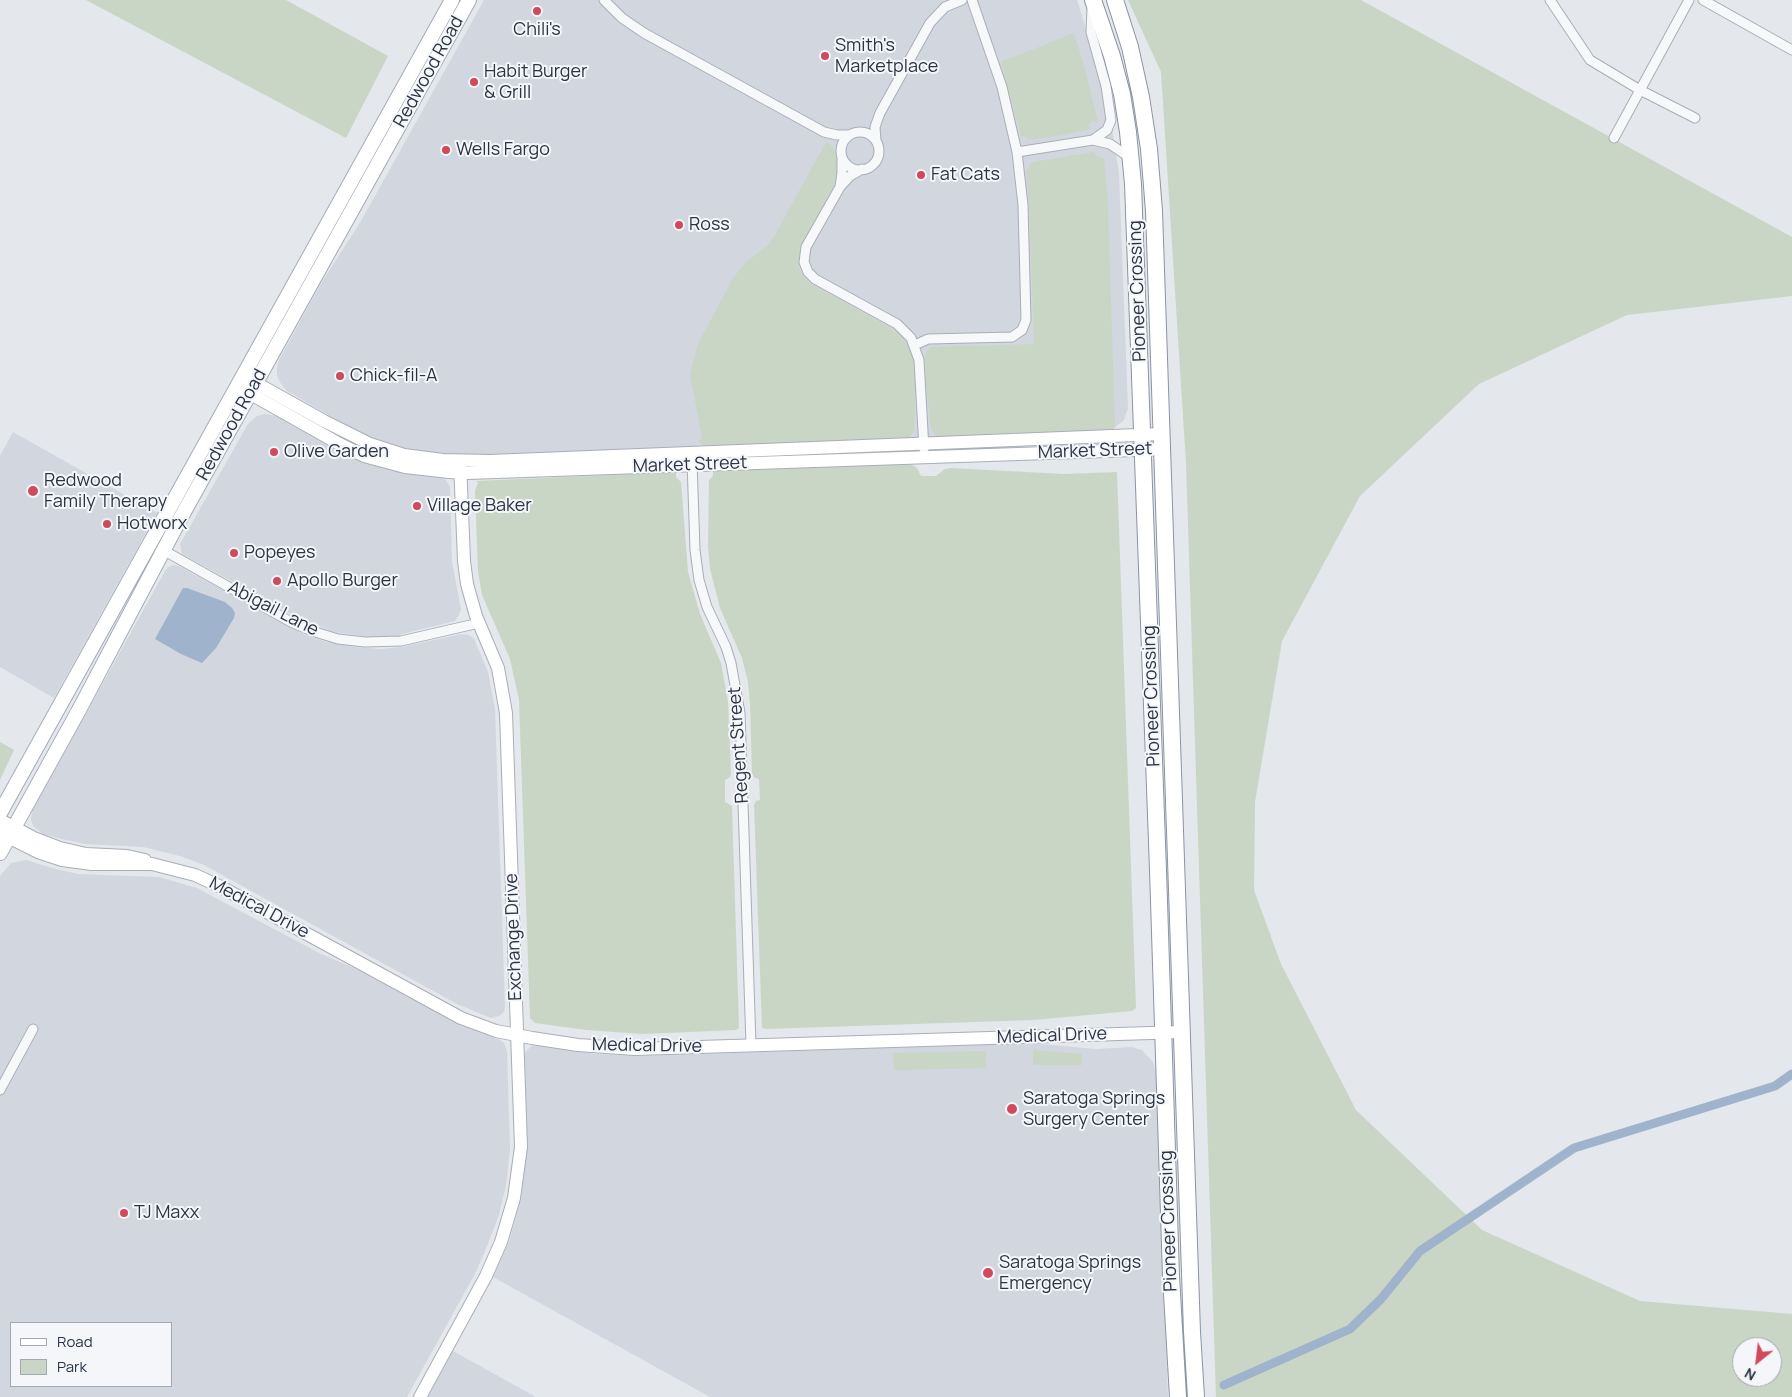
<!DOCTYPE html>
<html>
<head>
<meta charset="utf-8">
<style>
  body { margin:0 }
  #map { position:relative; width:1792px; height:1397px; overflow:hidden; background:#e4e7ec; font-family:Manrope,sans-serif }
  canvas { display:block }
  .legend { position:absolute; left:10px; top:1322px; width:162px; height:65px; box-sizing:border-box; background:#f4f6f9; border:1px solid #a4a8b1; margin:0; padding:6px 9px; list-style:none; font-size:15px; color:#2b3445 }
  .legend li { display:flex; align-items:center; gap:10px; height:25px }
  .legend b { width:25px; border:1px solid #a4a8b1 }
  .north { position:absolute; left:1732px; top:1337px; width:50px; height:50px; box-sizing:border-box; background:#f4f6f9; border:1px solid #a4a8b1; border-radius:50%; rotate:209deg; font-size:14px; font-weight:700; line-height:20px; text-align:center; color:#2b3445 }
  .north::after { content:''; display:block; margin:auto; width:18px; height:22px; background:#d1495b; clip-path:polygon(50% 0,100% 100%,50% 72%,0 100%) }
</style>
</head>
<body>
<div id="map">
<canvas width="1792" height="1397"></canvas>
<ul class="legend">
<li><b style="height:6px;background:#fff"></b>Road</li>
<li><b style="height:14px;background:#c9d6c5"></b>Park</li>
</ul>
<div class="north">N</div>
</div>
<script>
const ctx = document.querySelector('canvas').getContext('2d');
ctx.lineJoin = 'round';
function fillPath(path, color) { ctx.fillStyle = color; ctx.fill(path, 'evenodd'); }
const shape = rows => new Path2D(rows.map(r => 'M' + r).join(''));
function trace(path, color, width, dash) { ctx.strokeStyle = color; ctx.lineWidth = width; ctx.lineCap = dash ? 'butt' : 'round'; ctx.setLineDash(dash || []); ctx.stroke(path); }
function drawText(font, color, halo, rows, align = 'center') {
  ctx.font = font + ' Manrope,sans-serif'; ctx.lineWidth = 4; ctx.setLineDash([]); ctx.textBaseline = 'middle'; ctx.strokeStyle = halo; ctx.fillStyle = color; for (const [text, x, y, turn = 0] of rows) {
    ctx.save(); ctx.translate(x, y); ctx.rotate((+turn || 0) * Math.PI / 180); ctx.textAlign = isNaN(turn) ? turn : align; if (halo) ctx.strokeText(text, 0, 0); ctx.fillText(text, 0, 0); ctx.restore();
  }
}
const built = shape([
  [484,0,1077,0,1090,41,1111,121,1119,174,1128,408,1124,420,1114,428,1048,435,475,455,419,453,375,442,287,391,281,384,277,376,277,368,279,360,320,285,361,221],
  [265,414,278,416,325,443,358,459,394,470,440,477,446,480,450,487,452,562,461,609,459,615,455,621,394,636,370,637,334,632,296,617,182,554,180,544,248,424,257,416],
  [13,432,157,513,54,698,0,667,0,456],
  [173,565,179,566,282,623,306,635,326,642,355,647,381,649,402,647,461,634,469,635,474,639,488,672,495,709,505,1007,504,1012,499,1016,491,1018,457,1004,204,865,180,856,143,847,85,844,62,839,43,834,34,827,31,820,32,811,165,571,168,567],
  [26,860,52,868,78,874,159,877,197,888,321,954,356,969,458,1024,500,1040,504,1043,507,1051,510,1149,506,1185,499,1215,488,1244,476,1272,407,1397,0,1397,0,876,11,863],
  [11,1323,171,1323,171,1386,11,1386],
  [1029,1043,1096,1049,1131,1047,1142,1050,1153,1062,1156,1073,1168,1397,710,1397,493,1277,509,1242,521,1199,527,1144,524,1057,526,1051,532,1046,538,1046,595,1054,641,1056],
  [453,1351,536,1397,428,1397]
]);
const green = shape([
  [86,0,286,0,388,56,346,138],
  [1128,0,1361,0,1792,237,1792,296,1627,315,1479,384,1360,496,1282,641,1255,802,1254,890,1281,964,1356,1110,1482,1230,1640,1301,1792,1314,1792,1397,1216,1397,1186,463,1161,72],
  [1742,1347,1772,1347,1772,1377,1742,1377],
  [1074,33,1085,69,1098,122,1092,121,1089,125,1090,129,1062,135,1029,140,1024,136,1021,137,1001,62],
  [826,142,832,146,837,154,838,174,833,189,800,250,799,266,801,272,808,282,891,328,898,333,908,344,914,360,916,378,914,431,908,439,704,447,698,441,702,438,690,374,698,344,733,278,746,262,769,244,775,235],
  [1094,152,1096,156,1104,158,1108,205,1115,428,1108,430,938,438,931,429,926,387,925,356,928,350,933,347,1034,344,1029,204,1026,169,1029,168,1030,164,1033,162],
  [911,464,917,468,921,476,936,476,945,469,951,468,1064,474,1117,472,1136,1008,1132,1011,1034,1020,766,1029,762,1028,754,805,756,801,760,800,759,779,755,778,752,774,750,704,748,682,742,658,720,608,710,569,708,547,709,480,713,476,713,471],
  [676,472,676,477,681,482,688,572,700,614,721,663,728,701,731,774,730,777,725,780,725,802,732,806,739,1028,736,1030,642,1034,586,1030,535,1023,530,1018,519,700,510,659,482,595,478,571,475,491,478,483,476,481],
  [0,742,14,750,0,780],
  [1033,1050,1082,1054,1082,1065,1033,1065],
  [986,1051,986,1068,894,1070,893,1053]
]);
const water = shape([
  [183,588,187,588,225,602,232,608,235,613,234,618,216,648,202,663,181,654,155,639]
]);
const canal = shape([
  [1224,1385,1350,1329,1381,1299,1420,1251,1574,1148,1775,1086,1792,1074]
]);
const street = shape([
  [604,0,622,18,644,33,824,132,837,135,849,135],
  [1550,0,1590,60,1640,90,1695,118],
  [1703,0,1792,50],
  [1092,8,1091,32,1106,86,1111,120,1107,130,1093,140],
  '841 151a19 19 0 1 1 38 0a19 19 0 1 1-38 0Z',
  [1614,138,1689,0],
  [876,141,875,127,880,113,930,23,945,7,962,0],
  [1017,152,1093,140,1110,144,1129,157],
  [862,169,850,176,840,187,806,247,804,262,808,272,815,279,897,324,911,338,919,360,924,449],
  [840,187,842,173,842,157],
  [915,345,928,339,1012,337,1022,330,1026,320,1023,205,1017,152,1002,87,972,0],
  [692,461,695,550,699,580,707,607,726,647,731,663,740,713,751,1045],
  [163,550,291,622,312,631,338,639,365,642,401,641,479,623],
  [0,1090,33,1029]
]);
const secondary = shape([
  [247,378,324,421,370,444,404,455,443,460,490,461,1162,434],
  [242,389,336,442,364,456,405,467,449,472,467,473,1163,449],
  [0,820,34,838,60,848,86,854,127,856,145,860],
  [0,833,38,852,62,860,92,864,152,864,195,875,219,886,461,1018,496,1031,532,1038,578,1045,635,1049,1183,1032],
  [420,1397,486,1276,501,1242,514,1198,521,1147,506,713,498,668,476,616,467,584,464,561,460,461]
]);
const primary = shape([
  [0,813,452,0],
  [0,853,79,710,180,519,469,0]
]);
const highway = shape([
  [1093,0,1112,56,1122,94,1128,132,1133,184,1158,870,1171,1276,1178,1397],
  [1115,0,1130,47,1141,97,1149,149,1154,211,1192,1332,1196,1397]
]);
const markers = [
  [537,11,5,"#d1495b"],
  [825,56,5,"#d1495b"],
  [474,82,5,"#d1495b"],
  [446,150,5,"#d1495b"],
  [921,175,5,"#d1495b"],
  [679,225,5,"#d1495b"],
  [340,376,5,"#d1495b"],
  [274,452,5,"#d1495b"],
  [33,491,6,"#d1495b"],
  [417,506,5,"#d1495b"],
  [107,524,5,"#d1495b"],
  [234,553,5,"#d1495b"],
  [277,581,5,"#d1495b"],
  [1012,1109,6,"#d1495b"],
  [124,1213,5,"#d1495b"],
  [988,1273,6,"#d1495b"]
];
const poiNames = [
  ["Chili's",537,30,"center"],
  ["Smith's",835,46],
  ["Marketplace",835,67],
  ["Habit Burger",484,72],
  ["& Grill",484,93],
  ["Wells Fargo",456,150],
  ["Fat Cats",931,175],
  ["Ross",689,225],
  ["Chick-fil-A",350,376],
  ["Olive Garden",284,452],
  ["Redwood",44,481],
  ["Family Therapy",44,502],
  ["Village Baker",427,506],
  ["Hotworx",117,524],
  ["Popeyes",244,553],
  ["Apollo Burger",287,581],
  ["Saratoga Springs",1023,1099],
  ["Surgery Center",1023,1120],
  ["TJ Maxx",134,1213],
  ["Saratoga Springs",999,1263],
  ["Emergency",999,1284]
];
const streetNames = [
  ["Redwood Road",429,72,-61],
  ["Pioneer Crossing",1138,291,-92],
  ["Redwood Road",232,425,-61],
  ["Market Street",1095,451,-2],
  ["Market Street",690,465,-2],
  ["Abigail Lane",273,609,27],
  ["Pioneer Crossing",1152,696,-92],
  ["Regent Street",739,745,-94],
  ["Medical Drive",259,908,28],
  ["Exchange Drive",514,937,-92],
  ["Medical Drive",1052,1036,-2],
  ["Medical Drive",647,1046,1],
  ["Pioneer Crossing",1169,1221,-92]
];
fillPath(built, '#d2d6de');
fillPath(green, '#c9d6c5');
fillPath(water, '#9fb4cc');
trace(canal, '#9fb4cc', 9);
trace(street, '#a9aeb7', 11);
trace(secondary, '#a9aeb7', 14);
trace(primary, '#a3abb8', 16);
trace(highway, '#8b94a3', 18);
trace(street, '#f7f8fa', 9);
trace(secondary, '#fff', 12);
trace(primary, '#fff', 14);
trace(highway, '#fff', 16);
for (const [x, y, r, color] of markers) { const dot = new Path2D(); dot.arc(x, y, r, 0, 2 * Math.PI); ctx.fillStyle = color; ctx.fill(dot); trace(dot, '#f4f6f9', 2); }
drawText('18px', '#2b3445', '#f4f6f9', poiNames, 'left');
drawText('18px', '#2b3445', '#f4f6f9', streetNames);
</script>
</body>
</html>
